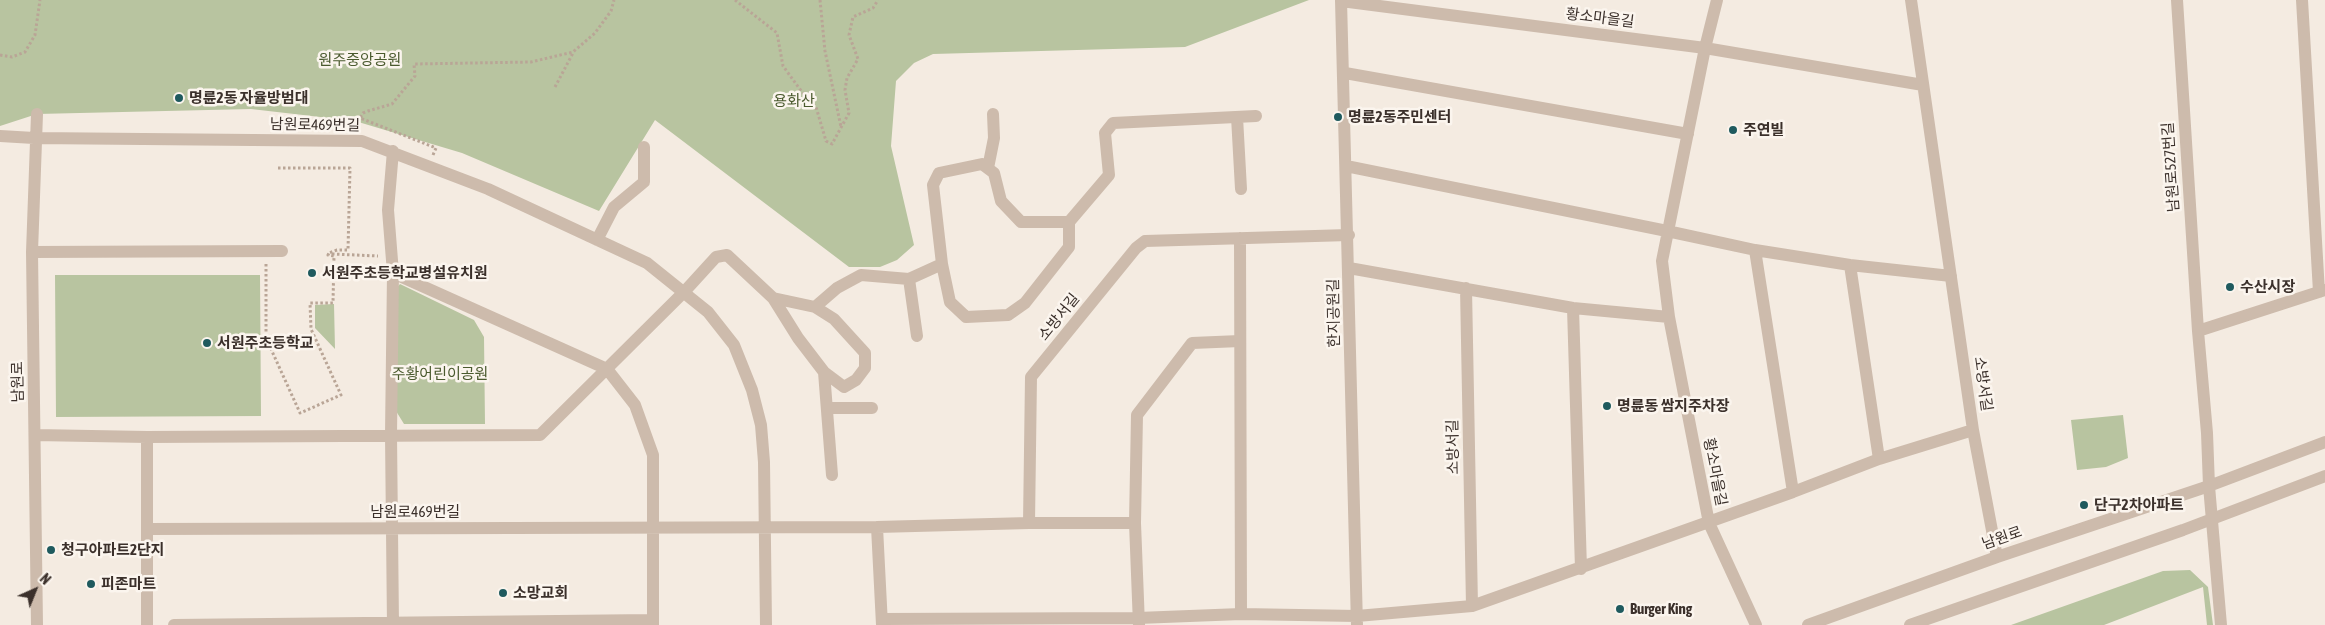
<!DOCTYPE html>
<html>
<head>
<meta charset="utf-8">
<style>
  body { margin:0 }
  #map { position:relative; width:2325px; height:625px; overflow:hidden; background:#f4ebe1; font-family:"Asap Condensed",sans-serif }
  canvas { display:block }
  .north { position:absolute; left:10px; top:565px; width:50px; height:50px; -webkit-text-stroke:4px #fbf5ee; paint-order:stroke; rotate:44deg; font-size:14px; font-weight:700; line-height:20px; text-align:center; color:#3b302b }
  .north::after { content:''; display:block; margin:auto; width:18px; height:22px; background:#3b302b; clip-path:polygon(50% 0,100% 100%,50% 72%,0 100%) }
</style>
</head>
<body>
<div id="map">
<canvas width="2325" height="625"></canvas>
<div class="north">N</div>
</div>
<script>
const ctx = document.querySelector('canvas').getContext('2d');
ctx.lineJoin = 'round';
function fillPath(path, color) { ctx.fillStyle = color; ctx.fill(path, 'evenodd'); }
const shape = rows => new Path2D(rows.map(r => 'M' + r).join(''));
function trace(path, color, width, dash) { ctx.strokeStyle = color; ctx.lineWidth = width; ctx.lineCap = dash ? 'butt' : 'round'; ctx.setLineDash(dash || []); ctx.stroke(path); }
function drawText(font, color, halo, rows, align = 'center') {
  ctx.font = font + ' "Asap Condensed","Noto Sans KR",sans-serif'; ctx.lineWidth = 5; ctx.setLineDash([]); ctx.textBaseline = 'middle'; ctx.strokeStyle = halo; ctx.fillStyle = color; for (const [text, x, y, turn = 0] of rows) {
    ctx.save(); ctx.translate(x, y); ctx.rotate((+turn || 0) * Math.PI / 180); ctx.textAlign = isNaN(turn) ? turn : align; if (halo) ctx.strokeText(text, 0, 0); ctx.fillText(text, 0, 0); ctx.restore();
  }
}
const green = shape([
  [0,0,1309,0,1185,47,933,54,914,63,896,81,891,146,914,245,897,260,880,267,849,267,655,120,599,211,462,153,355,121,251,109,37,114,0,126],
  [55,275,260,275,261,416,56,417],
  [400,284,474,320,484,337,485,424,404,424,396,411,395,290],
  [334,304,335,349,315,328,315,305],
  [2123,415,2128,458,2106,467,2077,470,2071,420],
  [2190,570,2208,587,2213,625,2207,625,2203,587,2104,625,2011,625,2163,571]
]);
const path = shape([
  [735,0,777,33,783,66,802,92,816,107,826,141,832,144,849,113,845,90,847,78,858,59,849,35,853,17,873,8,878,0],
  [820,0,825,51,841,127],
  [0,55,12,57,25,52,35,35,40,0],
  [555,87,573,53],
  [433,155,436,148,360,118,363,113,368,111,392,104,415,76,414,64,531,62,573,52,595,33,611,11,614,0],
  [278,168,350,168,348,250,337,250,329,253],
  [332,254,378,256],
  [266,264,266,338,300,413,341,395,311,329,310,303,333,303,334,256,328,255,329,253]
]);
const minor = shape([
  [1341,0,1357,625],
  [1717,0,1705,48,1662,261,1669,317,1709,523,1756,625],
  [1911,0,1973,430,1997,557],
  [2177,0,2198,331,2207,433,2209,486,2221,625],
  [2302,0,2319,292],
  [1341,1,1705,48,1923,85],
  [1345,73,1688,134],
  [37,114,32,252,37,625],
  [1237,117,1241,189],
  [0,136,34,138,362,141,488,189,647,263,708,312,734,345,752,390,761,425,764,462,766,625],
  [1346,166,1667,231,1755,250,1850,265,1951,276],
  [988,168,994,138,993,114],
  [1069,222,1069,247,1025,303,1008,315,966,317,950,302,942,264,933,185,939,173,982,164,994,173,1001,201,1021,222,1069,222,1109,175,1105,133,1113,123,1256,116],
  [1240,238,1241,614],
  [597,240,614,207,644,182,644,147],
  [1755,250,1793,492],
  [32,252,282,251],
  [1850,265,1879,459],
  [1349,268,1573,308,1669,317],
  [393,273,607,369,635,405,653,455,653,625],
  [909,279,917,336],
  [1466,288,1472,606],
  [815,307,837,288,861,275,909,279,942,264],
  [1573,308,1581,569],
  [2198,331,2325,290],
  [824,372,832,475],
  [827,408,872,408],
  [35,435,147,437,540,435,685,291,716,257,727,255,773,298,798,338,824,372,844,387,856,380,865,368,865,353,834,319,815,307,773,298],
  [1029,523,1031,377,1136,248,1145,241,1349,235],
  [877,527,882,625],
  [147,529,877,527,1029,523,1135,523],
  [882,619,1138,618,1241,614,1357,616,1472,606,1793,492,1879,459,1973,430],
  [147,625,147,437],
  [174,625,653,620],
  [393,625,391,435,393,273,388,210,393,151],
  [1139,625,1135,523,1137,415,1192,343,1240,341],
  [1808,625,1997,557,2209,486,2325,442],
  [1910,625,2183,530,2325,476]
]);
const markers = [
  [179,98,5,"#1f5a5e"],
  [1338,117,5,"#1f5a5e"],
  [1733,130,5,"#1f5a5e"],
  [312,273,5,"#1f5a5e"],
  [2230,287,5,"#1f5a5e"],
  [207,343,5,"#1f5a5e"],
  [1607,406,5,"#1f5a5e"],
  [2084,505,5,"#1f5a5e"],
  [51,550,5,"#1f5a5e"],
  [91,584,5,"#1f5a5e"],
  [503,593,5,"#1f5a5e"],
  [1620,609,5,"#1f5a5e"]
];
const streetNames = [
  ["황소마을길",1600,18,7],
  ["남원로469번길",315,125,1],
  ["남원로527번길",2171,167,-94],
  ["한지공원길",1334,313,-91],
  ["소방서길",1059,317,-51],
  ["남원로",18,382,-91],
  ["소방서길",1983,384,82],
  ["소방서길",1453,447,-91],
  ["황소마을길",1715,472,79],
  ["남원로469번길",415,512],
  ["남원로",2002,538,-19]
];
const parkNames = [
  ["원주중앙공원",360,60],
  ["용화산",794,101],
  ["주황어린이공원",440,374]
];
const poiNames = [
  ["명륜2동 자율방범대",189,98],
  ["명륜2동주민센터",1348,117],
  ["주연빌",1743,130],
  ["서원주초등학교병설유치원",322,273],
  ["수산시장",2240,287],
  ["서원주초등학교",217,343],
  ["명륜동 쌈지주차장",1617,406],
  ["단구2차아파트",2094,505],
  ["청구아파트2단지",61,550],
  ["피존마트",101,584],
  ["소망교회",513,593],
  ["Burger King",1630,609]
];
fillPath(green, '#b8c4a0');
trace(path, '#b9a596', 3, [2.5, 2.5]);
trace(minor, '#cdbbac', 12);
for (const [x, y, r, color] of markers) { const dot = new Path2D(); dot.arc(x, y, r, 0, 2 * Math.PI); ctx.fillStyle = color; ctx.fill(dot); trace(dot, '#fbf5ee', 2); }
drawText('15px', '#3b302b', '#fbf5ee', streetNames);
drawText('15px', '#4a5a2e', '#fbf5ee', parkNames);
drawText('bold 15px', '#3b302b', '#fbf5ee', poiNames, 'left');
</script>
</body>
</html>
